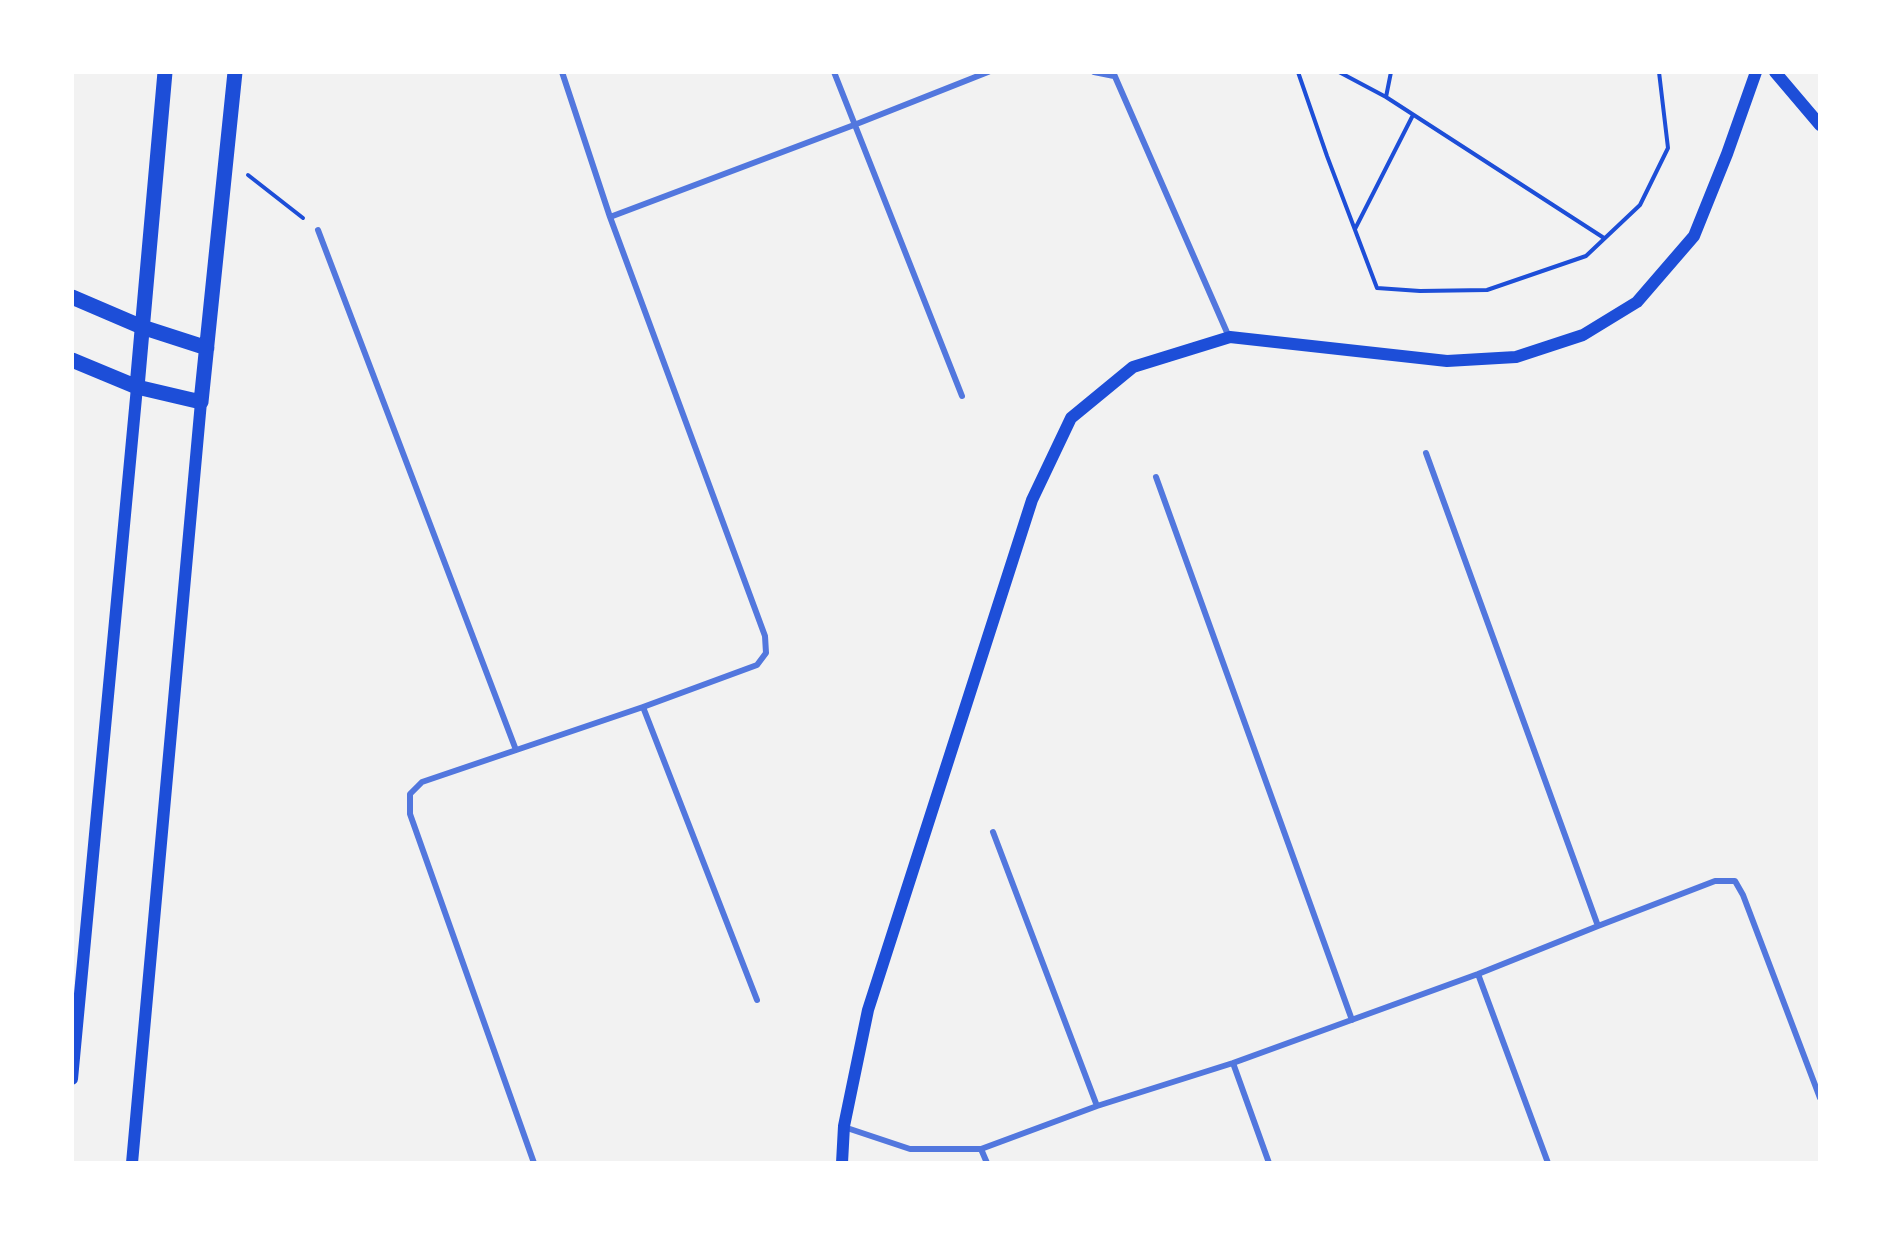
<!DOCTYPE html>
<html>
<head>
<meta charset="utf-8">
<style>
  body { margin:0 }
  #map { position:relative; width:1892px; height:1235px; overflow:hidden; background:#f2f2f2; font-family:Literata,serif }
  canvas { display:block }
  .frame { position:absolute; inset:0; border:74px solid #fff; pointer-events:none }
</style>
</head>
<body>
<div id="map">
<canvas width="1892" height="1235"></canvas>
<div class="frame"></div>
</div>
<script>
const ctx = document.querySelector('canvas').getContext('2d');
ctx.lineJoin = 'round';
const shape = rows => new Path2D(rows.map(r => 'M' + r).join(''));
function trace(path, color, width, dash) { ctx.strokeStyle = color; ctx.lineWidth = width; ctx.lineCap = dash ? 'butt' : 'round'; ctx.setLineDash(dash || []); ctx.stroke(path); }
const path = shape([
  [1298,72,1327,156,1377,288,1420,291,1487,290,1586,256,1640,205,1668,148,1659,72],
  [1339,72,1386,97,1604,238],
  [1386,97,1391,72],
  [248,175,303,218],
  [1355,229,1413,115]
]);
const minor = shape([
  [834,72,962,396],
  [1094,72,1114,76],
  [1113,72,1229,337],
  [610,217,854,125,988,72],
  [318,230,516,750],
  [1426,453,1598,926],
  [1156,477,1352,1020],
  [643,707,757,1000],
  [993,832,1097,1106],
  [1478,974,1548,1163],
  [1233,1063,1269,1163],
  [844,1127,910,1149,981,1149,1097,1106,1233,1063,1478,974,1598,926,1715,881,1735,881,1743,895,1820,1098],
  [981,1149,987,1163],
  [534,1163,410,814,410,794,422,782,643,707,757,665,766,653,765,636,610,217,562,72]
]);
const secondary = shape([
  [1775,72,1820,125],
  [72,1079,137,387],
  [132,1163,201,402],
  [842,1163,844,1126,868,1010,1032,500,1071,418,1133,367,1230,337,1447,361,1516,357,1583,335,1637,302,1694,236,1727,154,1756,72]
]);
const primary = shape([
  [72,297,142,327,207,348],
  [72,360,137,387,201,402,235,72],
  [137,387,165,72]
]);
trace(path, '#1d4ed8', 4);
trace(minor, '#5277de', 6);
trace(secondary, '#1d4ed8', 12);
trace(primary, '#1d4ed8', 15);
</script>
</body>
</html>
